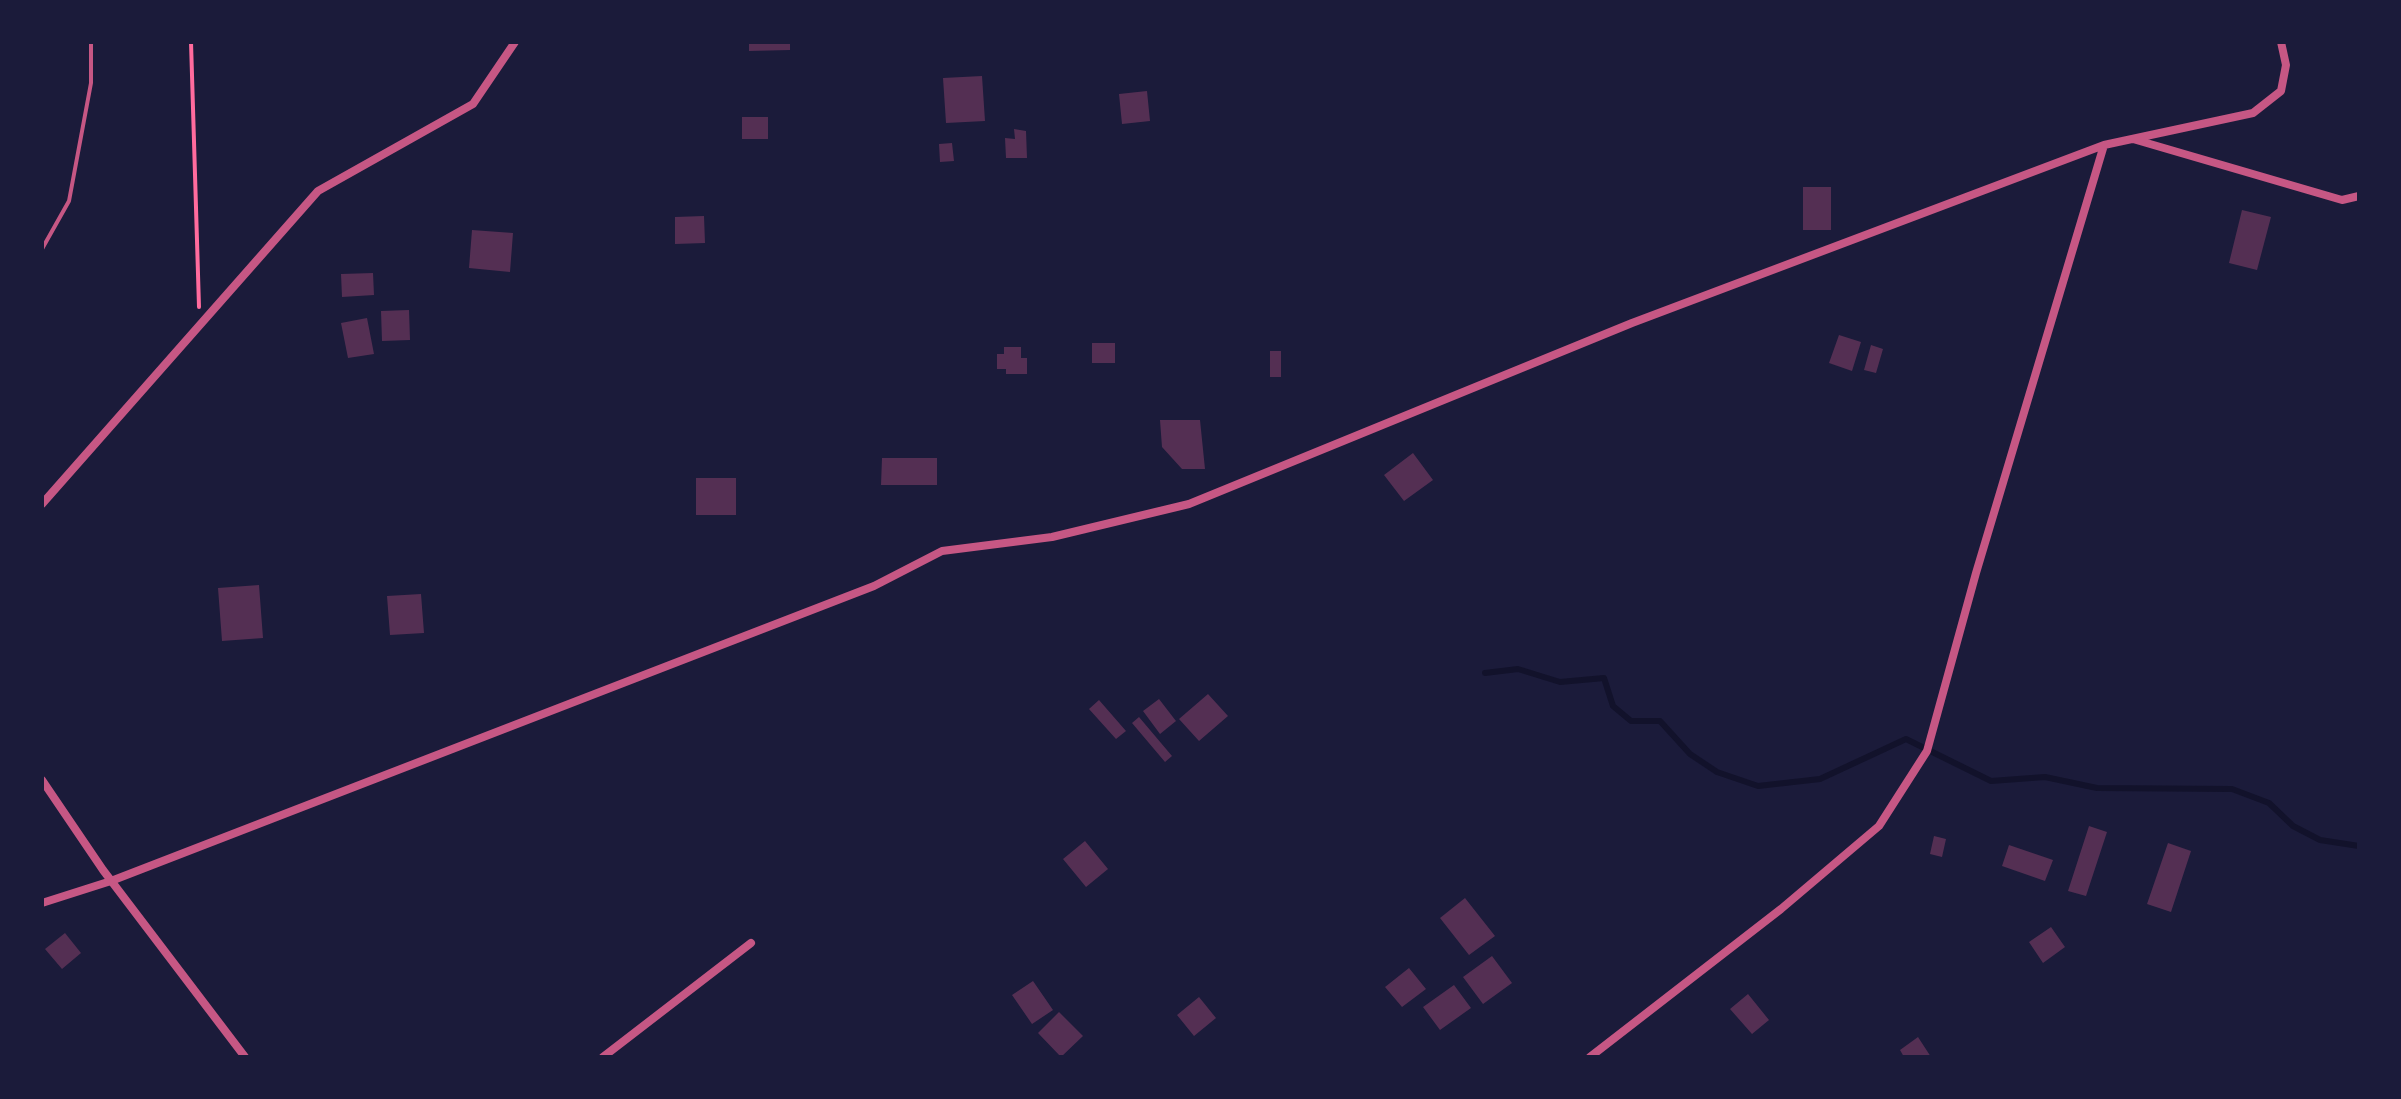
<!DOCTYPE html>
<html>
<head>
<meta charset="utf-8">
<style>
  body { margin:0 }
  #map { position:relative; width:2401px; height:1099px; overflow:hidden; background:#1b1b3a; font-family:Ubuntu,sans-serif }
  canvas { display:block }
  .frame { position:absolute; inset:0; border:44px solid #1b1b3a; pointer-events:none }
</style>
</head>
<body>
<div id="map">
<canvas width="2401" height="1099"></canvas>
<div class="frame"></div>
</div>
<script>
const ctx = document.querySelector('canvas').getContext('2d');
ctx.lineJoin = 'round';
const shape = rows => new Path2D(rows.map(r => 'M' + r).join(''));
function trace(path, color, width, dash) { ctx.strokeStyle = color; ctx.lineWidth = width; ctx.lineCap = dash ? 'butt' : 'round'; ctx.setLineDash(dash || []); ctx.stroke(path); }
function fillPath(path, color) { ctx.fillStyle = color; ctx.fill(path, 'evenodd'); }
const stream = shape([
  [1485,673,1518,669,1560,682,1604,678,1613,706,1631,721,1660,721,1690,754,1717,772,1758,786,1820,779,1906,739,1991,781,2045,777,2097,788,2232,789,2269,803,2293,826,2320,840,2359,846]
]);
const building = shape([
  [749,42,790,42,790,50,749,51],
  [982,76,985,121,946,123,943,78],
  [1147,91,1150,121,1122,124,1119,94],
  [742,117,768,117,768,139,742,139],
  [1014,129,1026,131,1027,158,1006,158,1005,138,1015,139],
  [952,143,954,161,940,162,939,144],
  [1803,187,1831,187,1831,230,1803,230],
  [2242,210,2271,217,2257,270,2229,263],
  [704,216,705,243,675,244,675,217],
  [472,230,513,233,510,272,469,268],
  [373,273,374,295,342,297,341,274],
  [409,310,410,340,382,341,381,311],
  [367,318,374,354,348,358,341,323],
  [1839,335,1861,342,1852,371,1829,363],
  [1092,343,1115,343,1115,363,1092,363],
  [1871,345,1883,349,1876,373,1864,370],
  [1004,347,1021,347,1021,358,1027,358,1027,374,1006,374,1006,369,997,369,997,354,1004,354],
  [1270,351,1281,351,1281,377,1270,377],
  [1160,420,1200,420,1205,469,1182,469,1162,447],
  [1413,453,1433,480,1404,501,1384,475],
  [882,458,937,458,937,485,881,485],
  [696,478,736,478,736,515,696,515],
  [259,585,263,638,222,641,218,588],
  [421,594,424,633,390,635,387,596],
  [1208,694,1228,716,1199,741,1179,719],
  [1159,699,1176,721,1160,734,1143,711],
  [1099,700,1126,731,1116,739,1089,709],
  [1139,717,1172,756,1165,762,1132,723],
  [2089,826,2107,832,2086,896,2068,891],
  [1934,836,1946,839,1942,857,1930,854],
  [1085,841,1108,869,1086,887,1063,859],
  [2168,843,2191,851,2171,912,2147,904],
  [2009,845,2053,860,2045,881,2002,866],
  [1465,898,1495,936,1469,955,1440,918],
  [2051,927,2065,947,2043,963,2029,942],
  [65,933,81,953,62,969,45,949],
  [1492,956,1512,983,1483,1004,1463,977],
  [1409,968,1426,989,1402,1007,1385,987],
  [1033,981,1053,1010,1032,1024,1012,995],
  [1454,985,1471,1008,1440,1030,1423,1007],
  [1748,994,1769,1020,1752,1034,1730,1009],
  [1199,997,1216,1018,1194,1036,1177,1015],
  [1059,1012,1083,1036,1061,1057,1038,1033],
  [1918,1037,1931,1057,1904,1057,1900,1050]
]);
const path = shape([
  [191,42,199,307]
]);
const service = shape([
  [42,249,69,201,91,83,91,42]
]);
const minor = shape([
  [2133,139,2342,200,2359,196],
  [42,504,318,191,473,104,515,42],
  [42,780,103,870,245,1057],
  [42,903,111,881,874,586,942,551,1052,537,1189,504,1632,323,2104,145],
  [603,1057,751,943],
  [1590,1057,1781,909,1879,826,1927,751,1976,573,2104,145,2253,113,2281,91,2286,65,2281,42]
]);
trace(stream, '#12122b', 6);
fillPath(building, '#542f53');
trace(path, '#ff6b9d', 4);
trace(service, '#c65784', 4);
trace(minor, '#c65784', 8);
</script>
</body>
</html>
